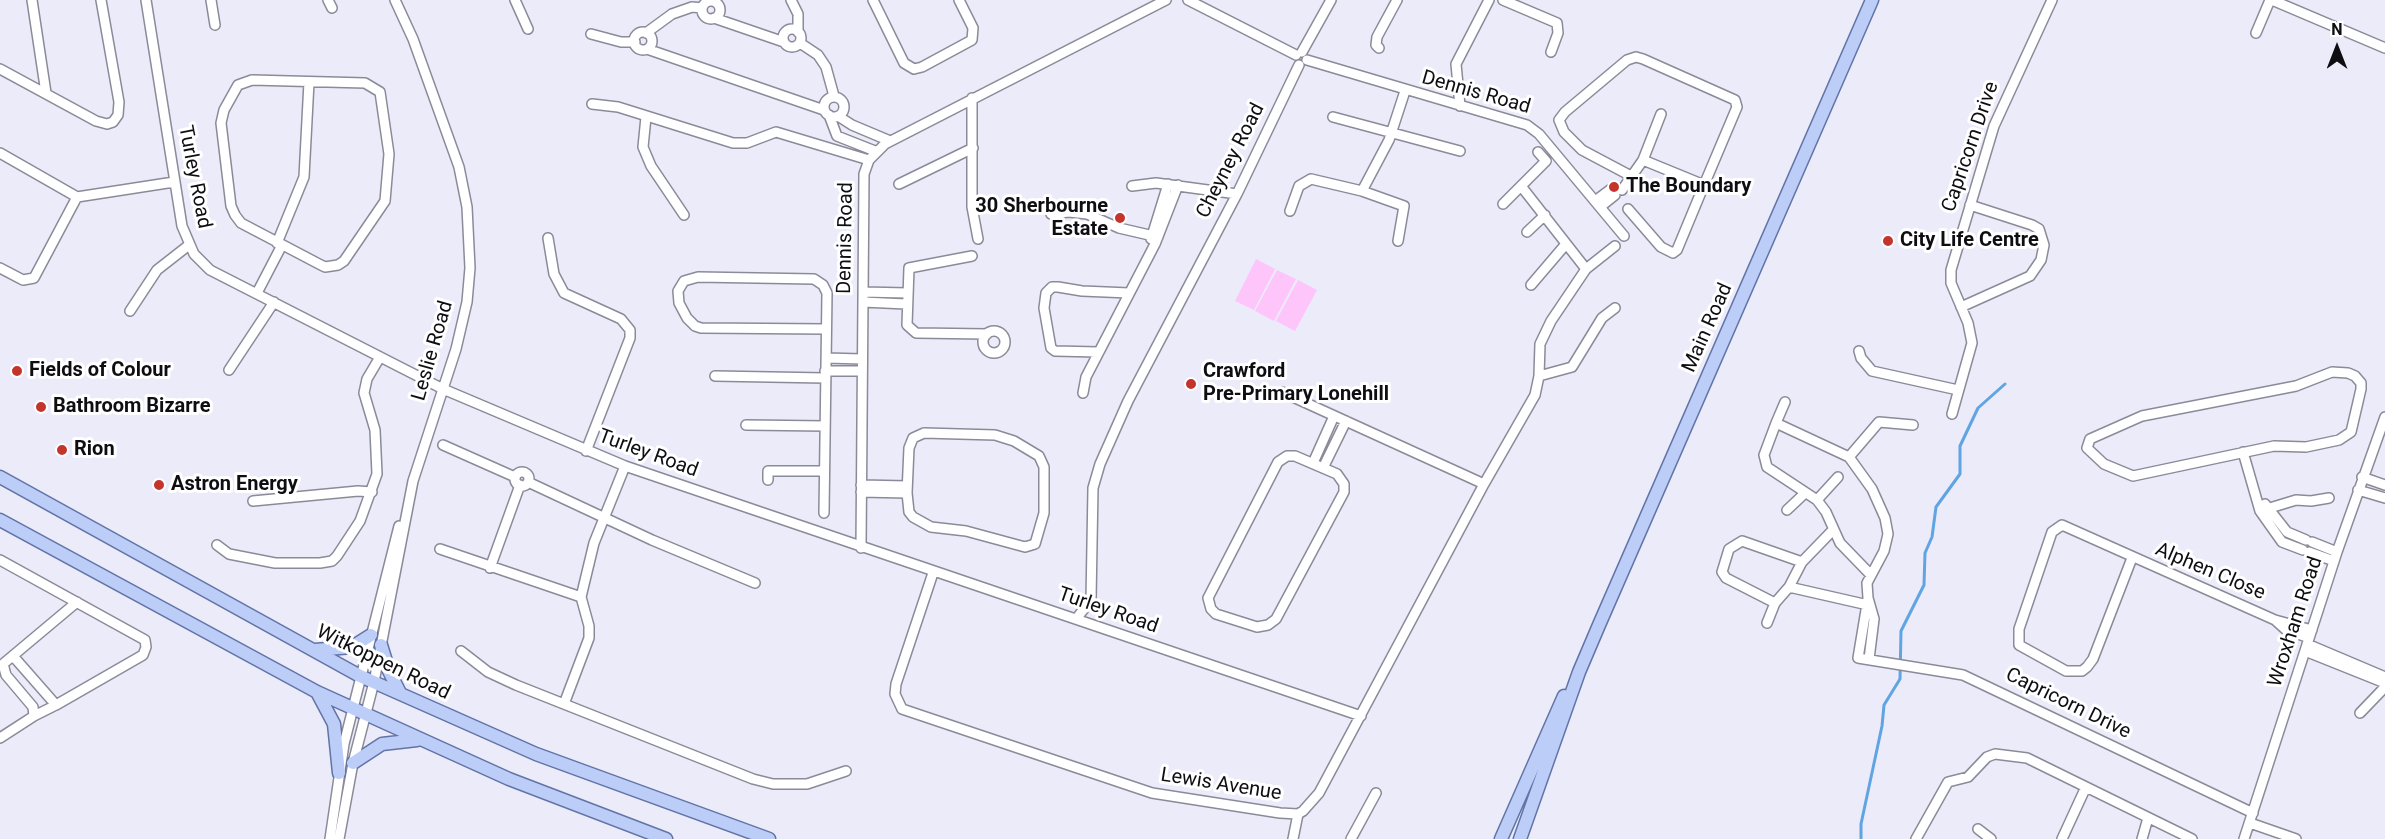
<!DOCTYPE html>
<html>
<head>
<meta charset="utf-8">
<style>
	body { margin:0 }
	#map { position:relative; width:2385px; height:839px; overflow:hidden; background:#ebebfa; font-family:Roboto,sans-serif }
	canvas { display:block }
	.north { position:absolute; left:2307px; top:18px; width:60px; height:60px; -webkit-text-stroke:4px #fff; paint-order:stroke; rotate:0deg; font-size:16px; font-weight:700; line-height:24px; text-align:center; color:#0d0d12 }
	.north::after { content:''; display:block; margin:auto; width:21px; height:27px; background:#0d0d12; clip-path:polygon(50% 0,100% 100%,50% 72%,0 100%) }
</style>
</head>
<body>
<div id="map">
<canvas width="2385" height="839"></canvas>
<div class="north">N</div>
</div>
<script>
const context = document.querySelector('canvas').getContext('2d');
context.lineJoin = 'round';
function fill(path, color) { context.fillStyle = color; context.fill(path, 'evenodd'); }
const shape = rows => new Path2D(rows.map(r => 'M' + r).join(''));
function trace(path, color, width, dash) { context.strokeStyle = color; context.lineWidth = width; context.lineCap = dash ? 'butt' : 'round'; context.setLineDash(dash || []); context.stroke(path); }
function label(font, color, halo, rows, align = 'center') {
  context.font = font + ' Roboto,sans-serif'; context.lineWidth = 6; context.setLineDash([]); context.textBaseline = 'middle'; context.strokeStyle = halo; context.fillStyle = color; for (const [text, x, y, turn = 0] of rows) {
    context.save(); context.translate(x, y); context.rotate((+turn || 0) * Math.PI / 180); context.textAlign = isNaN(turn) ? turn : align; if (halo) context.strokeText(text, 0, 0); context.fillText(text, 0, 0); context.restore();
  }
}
const green = shape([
	[1256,259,1275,269,1254,310,1235,301],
	[1277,270,1296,279,1274,321,1255,311],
	[1298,280,1317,290,1295,331,1276,321]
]);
const stream = shape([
	[1861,839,1861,824,1882,726,1884,705,1900,679,1901,631,1924,585,1925,553,1932,537,1936,507,1960,474,1960,446,1978,408,2005,384]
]);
const minor = shape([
	[32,0,46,93],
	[146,0,182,226,194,254,210,270,443,389,625,466,1361,716],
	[211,0,215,25],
	[328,0,332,8],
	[515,0,528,29],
	[791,0,798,14,798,32],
	[873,0,904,63,914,69,922,67,972,40,973,28,959,0],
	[1188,0,1296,55],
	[1503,0,1557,23,1558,33,1551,52],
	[2272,0,2385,48],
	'702 10a9 9 0 1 1 18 0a9 9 0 1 1-18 0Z',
	[714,18,784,42],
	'783 38a9 9 0 1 1 18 0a9 9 0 1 1-18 0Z',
	'634 41a9 9 0 1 1 18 0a9 9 0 1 1-18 0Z',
	[646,33,672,14,692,7,702,8],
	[2256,33,2270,0],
	[591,34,621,42,635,42],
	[800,43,818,55,826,67,834,96],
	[1379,48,1376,45,1377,37,1397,0],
	[647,49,824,110],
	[1302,52,1331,0],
	[1307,60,1527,125,1539,134,1624,236],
	[0,69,96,121,107,124,113,122,118,115,119,102,101,0],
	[252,80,365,83,380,92,389,154,385,201,344,261,338,265,325,267,319,264,241,223,235,215,231,206,221,123,224,110,238,85,252,80],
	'824 107a10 10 0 1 1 20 0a10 10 0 1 1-20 0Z',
	[972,98,972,207,978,239],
	[592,104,618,107,733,143,747,143,776,132,869,160],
	[1460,106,1456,64,1489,0],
	[829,115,837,136,875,151],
	[838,116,852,125,890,141],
	[646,117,643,147,651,166,684,215],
	[1333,117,1460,151],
	[0,153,77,197],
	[1631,176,1582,150,1564,132,1559,120,1565,112,1627,60,1636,57,1643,59,1735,100,1737,107,1704,185,1643,160],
	[899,184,973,148],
	[1132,186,1156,183,1237,194],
	[1622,190,1643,160,1661,114],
	[1362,191,1404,206,1398,241],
	[1595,201,1611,189],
	[1503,204,1546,161,1538,152],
	[1600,207,1615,195],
	[1628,209,1661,247,1673,253,1677,250,1704,185],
	[1290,211,1299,186,1311,179,1362,191,1389,140,1405,91],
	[1051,214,1069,212,1087,214,1119,228,1158,237],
	[1527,232,1545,215],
	[548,238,554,274,564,293,621,319,630,330,630,338,586,451],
	[1151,239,1168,184],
	[277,243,304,177,309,82],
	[972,256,909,268,907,325,916,333,987,334],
	[0,268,23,280,34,278,77,197,174,182],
	[1586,269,1615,246],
	[1531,285,1566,244],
	[863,292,907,293],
	[257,293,282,245],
	[863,302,906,304],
	[1961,307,2030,276,2041,260,2044,245,2039,229,2032,225,1970,205],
	[130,311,157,270,189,245],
	'983 342a11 11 0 1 1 22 0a11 11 0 1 1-22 0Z',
	[1859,351,1861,358,1872,371,1958,390],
	[1098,352,1055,351,1051,348,1044,308,1046,293,1052,287,1058,287,1082,291,1129,293],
	[826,358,862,359],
	[229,370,274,302],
	[825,371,862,371],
	[2332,372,2348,373,2355,376,2361,383,2361,389,2351,432,2339,440,2306,447,2274,446,2133,476,2104,464,2087,448,2090,439,2142,416,2296,386,2332,372],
	[715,376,825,378],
	[1539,376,1572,367,1602,318,1615,308],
	[1282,392,1484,484],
	[1083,393,1086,377,1155,244,1178,185],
	[1785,402,1776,423,1849,457],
	[1952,414,1972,343,1968,323,1951,283,1951,270,1994,126,2052,0],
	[1776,423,1764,455,1767,467,1817,500,1838,477],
	[746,425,825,426],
	[924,433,995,435,1014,441,1039,456,1044,467,1044,513,1035,544,1025,547,966,531,931,527,913,517,909,512,907,493,909,448,913,438,924,433],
	[443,445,515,477],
	[2243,452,2260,511,2282,542,2303,550],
	[1287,456,1295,456,1337,474,1344,484,1344,492,1276,619,1268,625,1257,627,1216,614,1211,609,1208,598,1278,462,1287,456],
	[1313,463,1334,416],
	[1323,468,1346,421],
	'515 479a7 7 0 1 1 14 0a7 7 0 1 1-14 0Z',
	[2362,477,2385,485],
	[768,480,768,471,824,471],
	[528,482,652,540,755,583],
	[861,485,907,486],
	[2358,490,2385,498],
	[861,492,907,493],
	[1817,500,1826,512,1840,543,1870,574],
	[253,501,358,491,372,492],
	[2265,504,2287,532,2306,540],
	[1787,510,1804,494],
	[2260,511,2296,500,2311,501,2329,498],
	[824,513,827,293,823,285,814,279,698,277,684,281,678,291,679,303,687,318,695,326,701,328,826,329],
	[2312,542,2337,552],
	[217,545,229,554,275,563,320,563,332,561,337,556,360,521,377,474,375,430,364,393,367,379,380,357],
	[861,548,864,174,869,160,885,144,1166,0],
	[440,549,581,597,594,543,625,466],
	[2309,552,2334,561],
	[2132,558,2093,659,2087,667,2082,671,2066,671,2019,645,2019,629,2052,532,2062,525,2275,620,2312,630],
	[0,560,145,640,146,647,143,655,56,705,13,656],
	[490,568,520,485],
	[933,573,896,684,895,694,902,709,1152,793,1280,813,1298,814,1303,811,1319,793,1484,484,1535,395,1539,376,1540,344,1551,321,1586,269,1521,186],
	[1789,587,1868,605],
	[1868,598,1858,658,1963,675,2253,813],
	[1775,603,1789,587,1802,562],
	[1076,619,1091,600,1093,488,1100,464,1128,401,1237,194,1299,65],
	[2275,620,2285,629,2309,638],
	[1767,623,1775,603,1726,578,1722,572,1729,549,1742,541,1802,562,1833,530],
	[2307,644,2385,677],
	[461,651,488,672,516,685,753,779,773,784,807,784,846,771],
	[2305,651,2385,683],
	[1869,659,1874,619,1868,598,1867,583,1884,551,1888,534,1885,518,1872,489,1849,457,1879,422,1913,425],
	[564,704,589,638,589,626,581,597],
	[2360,713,2385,687],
	[34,716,56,705],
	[0,738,34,716,33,707,6,675,3,664,77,602],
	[2250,823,2296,839],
	[1978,829,1991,839],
	[330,839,344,744,399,526],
	[339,839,353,763,374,682,413,481,456,349,467,302,470,268,467,207,459,167,413,39,395,0],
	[1293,839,1298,814],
	[1351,839,1376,793],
	[1916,839,1948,782,1968,777,1987,757,1995,754,2027,758,2192,839],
	[2062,839,2085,789],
	[2142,839,2148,818],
	[2244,839,2337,552,2385,417]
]);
const major = shape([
	[0,477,360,676,536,754,769,839],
	[0,520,317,692,509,779,666,839],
	[381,645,389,671,400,693],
	[315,650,352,647,371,635],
	[317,692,334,724,339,773],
	[353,763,382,744,417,740],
	[1501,839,1564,696],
	[1520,839,1579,672,1599,625,1872,0]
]);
const markers = [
	[1614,187,6,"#c3352c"],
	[1120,218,6,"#c3352c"],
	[1888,241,6,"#c3352c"],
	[17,371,6,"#c3352c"],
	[1191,384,6,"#c3352c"],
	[41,407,6,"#c3352c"],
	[62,450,6,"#c3352c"],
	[159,485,6,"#c3352c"]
];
const streetNames = [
	["Dennis Road",1476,93,16],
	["Capricorn Drive",1971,147,-71],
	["Cheyney Road",1231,161,-63],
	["Turley Road",194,177,79],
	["Dennis Road",846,238,-89],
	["Main Road",1708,328,-66],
	["Leslie Road",433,351,-74],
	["Turley Road",648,454,20],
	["Alphen Close",2210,572,23],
	["Turley Road",1108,611,19],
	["Wroxham Road",2296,622,-72],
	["Witkoppen Road",383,663,26],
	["Capricorn Drive",2068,704,26],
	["Lewis Avenue",1221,785,9]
];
const poiNames = [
	["The Boundary",1626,187],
	["30 Sherbourne",1108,207,"right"],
	["Estate",1108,230,"right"],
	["City Life Centre",1900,241],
	["Fields of Colour",29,371],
	["Crawford",1203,372],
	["Pre-Primary Lonehill",1203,395],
	["Bathroom Bizarre",53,407],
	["Rion",74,450],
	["Astron Energy",171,485]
];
fill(green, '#fdc5fa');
trace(stream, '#60a4e2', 3);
trace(minor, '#8b8a98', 12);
trace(major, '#6274a5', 15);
trace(minor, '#fff', 9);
trace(major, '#bccdf8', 12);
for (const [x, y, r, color] of markers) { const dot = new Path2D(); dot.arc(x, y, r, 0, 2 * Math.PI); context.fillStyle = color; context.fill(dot); trace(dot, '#fff', 2); }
label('20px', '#0d0d12', '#fff', streetNames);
label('bold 20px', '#0d0d12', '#fff', poiNames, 'left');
</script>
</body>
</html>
